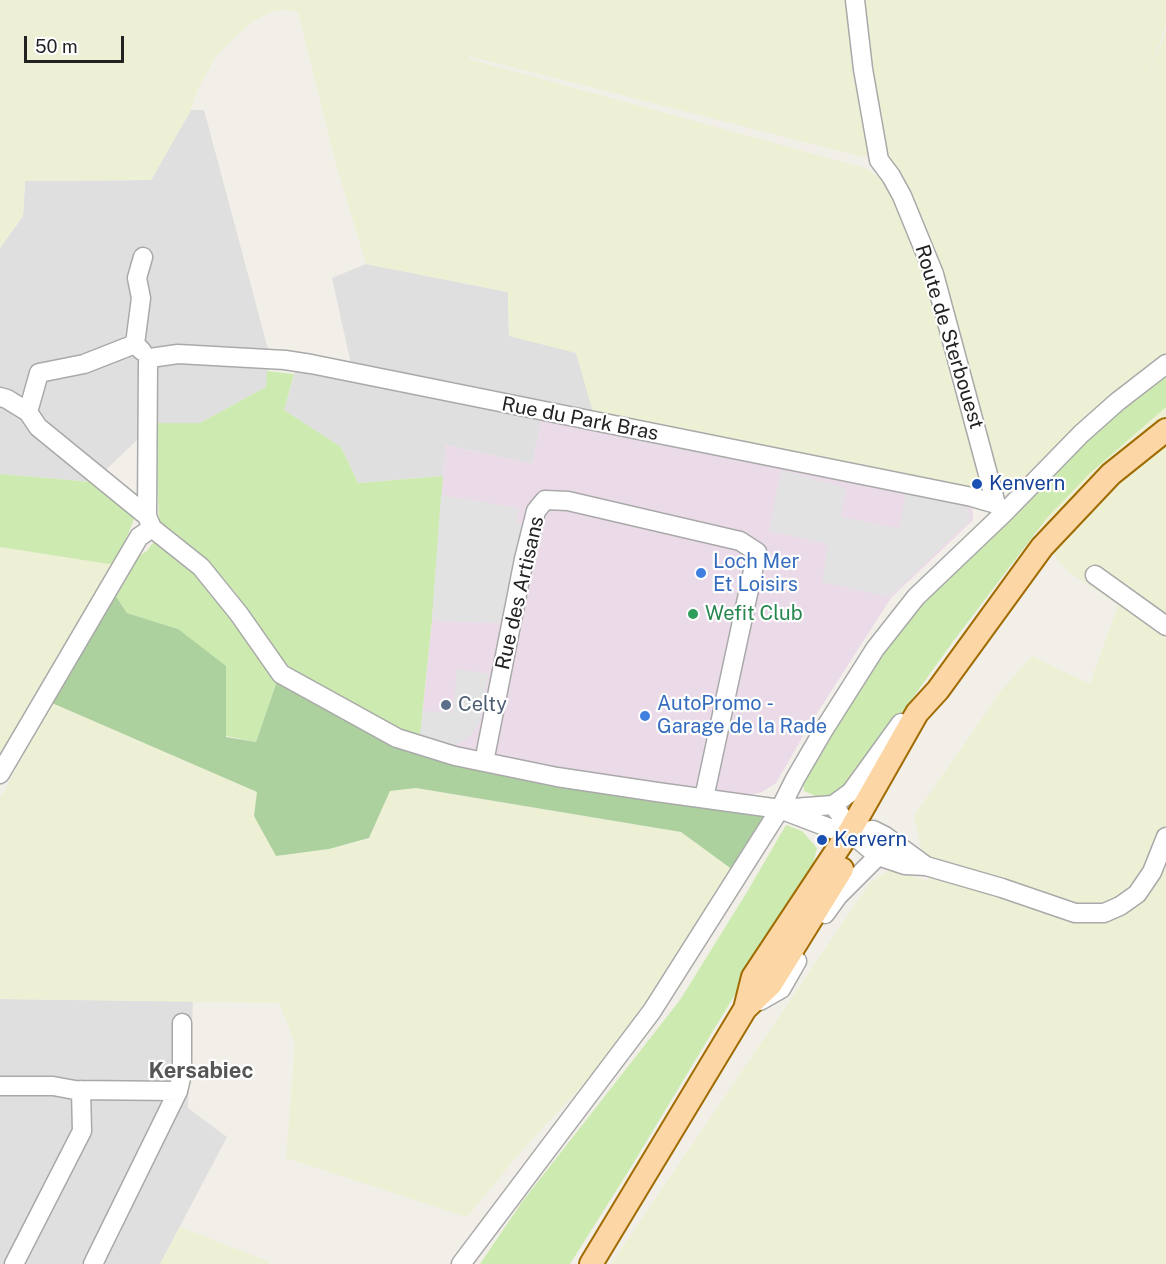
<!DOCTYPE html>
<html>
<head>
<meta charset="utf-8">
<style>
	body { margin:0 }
	#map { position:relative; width:1166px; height:1264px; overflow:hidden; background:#f2efe9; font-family:"Public Sans",sans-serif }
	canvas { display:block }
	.scale { position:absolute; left:24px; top:36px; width:100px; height:27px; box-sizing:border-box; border:3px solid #222; border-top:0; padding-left:8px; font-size:18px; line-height:21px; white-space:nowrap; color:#222; -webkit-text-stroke:4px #fff; paint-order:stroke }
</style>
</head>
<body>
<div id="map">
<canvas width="1166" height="1264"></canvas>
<div class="scale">50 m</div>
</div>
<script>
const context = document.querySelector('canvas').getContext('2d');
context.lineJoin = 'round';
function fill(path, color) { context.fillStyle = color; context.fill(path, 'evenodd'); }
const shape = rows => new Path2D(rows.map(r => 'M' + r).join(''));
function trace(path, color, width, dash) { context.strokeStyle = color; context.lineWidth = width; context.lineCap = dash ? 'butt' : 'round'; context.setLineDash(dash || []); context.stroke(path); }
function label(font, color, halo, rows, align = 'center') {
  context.font = font + ' "Public Sans",sans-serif'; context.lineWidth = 4.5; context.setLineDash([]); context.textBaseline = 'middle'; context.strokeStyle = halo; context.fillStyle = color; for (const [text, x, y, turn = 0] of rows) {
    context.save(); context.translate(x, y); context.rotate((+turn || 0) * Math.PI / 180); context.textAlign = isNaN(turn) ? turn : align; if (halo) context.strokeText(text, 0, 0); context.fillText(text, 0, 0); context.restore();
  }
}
const residential = shape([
	[191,110,204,110,269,353,266,387,200,423,155,423,93,482,0,474,0,248,23,216,25,181,151,180],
	[366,264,508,292,509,335,576,352,594,415,545,403,532,464,446,445,443,476,358,483,341,447,284,410,296,368,351,364,332,278],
	[0,999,193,1001,188,1108,227,1137,160,1264,0,1264]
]);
const industrial = shape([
	[543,411,972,497,973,520,891,598,812,721,776,783,762,792,749,795,736,793,668,788,512,763,420,736,432,620,442,485,446,445,532,464]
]);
const farmland = shape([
	[0,0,1166,0,1166,25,1143,91,1166,30,1166,1264,611,1264,869,884,889,870,929,881,914,816,1001,691,1032,656,1090,684,1118,605,1066,570,997,482,940,275,889,155,863,157,469,56,469,59,865,168,887,182,903,216,925,279,981,476,978,490,594,415,576,353,509,336,508,292,366,264,335,161,298,12,284,10,271,12,253,21,237,35,216,56,198,89,191,110,151,180,25,181,23,216,0,248],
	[0,547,115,565,0,756],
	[52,703,257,792,276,856,329,849,369,839,390,791,416,788,681,832,733,870,650,1013,524,1148,467,1217,286,1158,295,1043,279,1003,0,999,0,798],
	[180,1227,270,1262,269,1264,160,1264]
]);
const grass = shape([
	[267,371,294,374,284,410,341,447,358,483,443,476,432,620,420,736,387,725,287,669,235,592,198,554,159,522,155,423,200,423,266,387],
	[1166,374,1166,407,1089,474,1046,519,952,643,852,783,834,796,822,799,804,791,803,783,805,777,898,628,1091,435],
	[0,474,93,482,135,517,115,565,0,547],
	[155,540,202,579,277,681,256,742,226,736,178,629,127,613,115,595,134,559,147,551],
	[786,825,802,831,817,848,813,865,628,1172,570,1264,480,1264,522,1202,680,1000,747,892]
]);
const forest = shape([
	[115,595,127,613,178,629,226,666,226,737,256,742,277,681,485,770,648,801,764,815,733,870,681,832,416,788,390,791,369,838,329,849,276,856,254,816,257,792,52,703]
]);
const parking = shape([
	[781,470,846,488,841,517,899,528,906,493,953,502,968,509,971,519,889,597,822,582,828,544,769,531],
	[441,495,519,508,517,521,521,524,500,623,461,622,432,620],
	[457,669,489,674,479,724,471,735,462,742,451,745,420,736,423,711,453,713]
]);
const minor = shape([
	[855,0,863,69,879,160,891,176,902,196,934,274,996,504],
	[142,351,135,344,141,298,137,278,143,257],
	[0,397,7,399,28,412,38,427,147,516],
	[28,412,39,373,84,364,135,344],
	[152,528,147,516,148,362,150,358,178,354,285,360,311,364,972,497,996,504,1004,513],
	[1095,575,1166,626],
	[484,762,524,559,536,511,545,500,568,501,740,541,757,552,704,798],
	[0,774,139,537,152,528,201,567,239,614,281,674,397,738,455,756,557,777,657,792,780,809,833,805,851,792,901,723],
	[833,805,851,829,856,832,873,830,885,836,926,866],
	[785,811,840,832,851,829],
	[856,832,859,840,878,856,905,865,926,866,1002,888,1075,913,1104,913,1120,906,1137,894,1152,872,1166,837],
	[825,914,838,896,878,856,885,836],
	[760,1001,781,989,797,961],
	[0,1086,53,1086,75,1090,178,1091],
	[14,1264,82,1131,81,1090],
	[93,1264,178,1091,182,1074,182,1023],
	[461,1264,652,1011,780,809,795,779,823,731,875,649,916,597,1004,513,1081,434,1117,402,1166,364]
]);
const major = shape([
	[745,1009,753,977,851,829,917,713,938,690,1042,547,1111,474,1166,430],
	[591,1264,745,1009,771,984,842,869]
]);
const markers = [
	[977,484,6,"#1a4fb4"],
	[701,573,6,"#3f7fe0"],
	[693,614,6,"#2e9e5b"],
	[446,705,6,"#5c6f8a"],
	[645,716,6,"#3f7fe0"],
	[822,840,6,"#1a4fb4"]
];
const streetNames = [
	["Route de Sterbouest",949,337,73],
	["Rue du Park Bras",580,419,11],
	["Rue des Artisans",520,593,-77]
];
const transitNames = [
	["Kenvern",989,484],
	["Kervern",834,840]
];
const shopNames = [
	["Loch Mer",713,562],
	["Et Loisirs",713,585],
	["AutoPromo -",657,704],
	["Garage de la Rade",657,727]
];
const leisureNames = [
	["Wefit Club",705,614]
];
const serviceNames = [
	["Celty",458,705]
];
const quarterNames = [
	["Kersabiec",201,1071]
];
fill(residential, '#e0dfdf');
fill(industrial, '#ebdbe8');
fill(farmland, '#eef0d5');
fill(grass, '#cdebb0');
fill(forest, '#add19e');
fill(parking, '#e2e2e2');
trace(minor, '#a9a9a9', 21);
trace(major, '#a06b00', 26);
trace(minor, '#fff', 18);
trace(major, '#fcd6a4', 22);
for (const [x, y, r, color] of markers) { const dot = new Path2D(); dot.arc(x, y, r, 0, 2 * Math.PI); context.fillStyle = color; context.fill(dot); trace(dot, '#fff', 2); }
label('20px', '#222', '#fff', streetNames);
label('20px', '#164399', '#fff', transitNames, 'left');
label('20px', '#366cbe', '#fff', shopNames, 'left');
label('20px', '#27864d', '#fff', leisureNames, 'left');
label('20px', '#4e5e75', '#fff', serviceNames, 'left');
label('bold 22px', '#555', '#fff', quarterNames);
</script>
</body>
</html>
